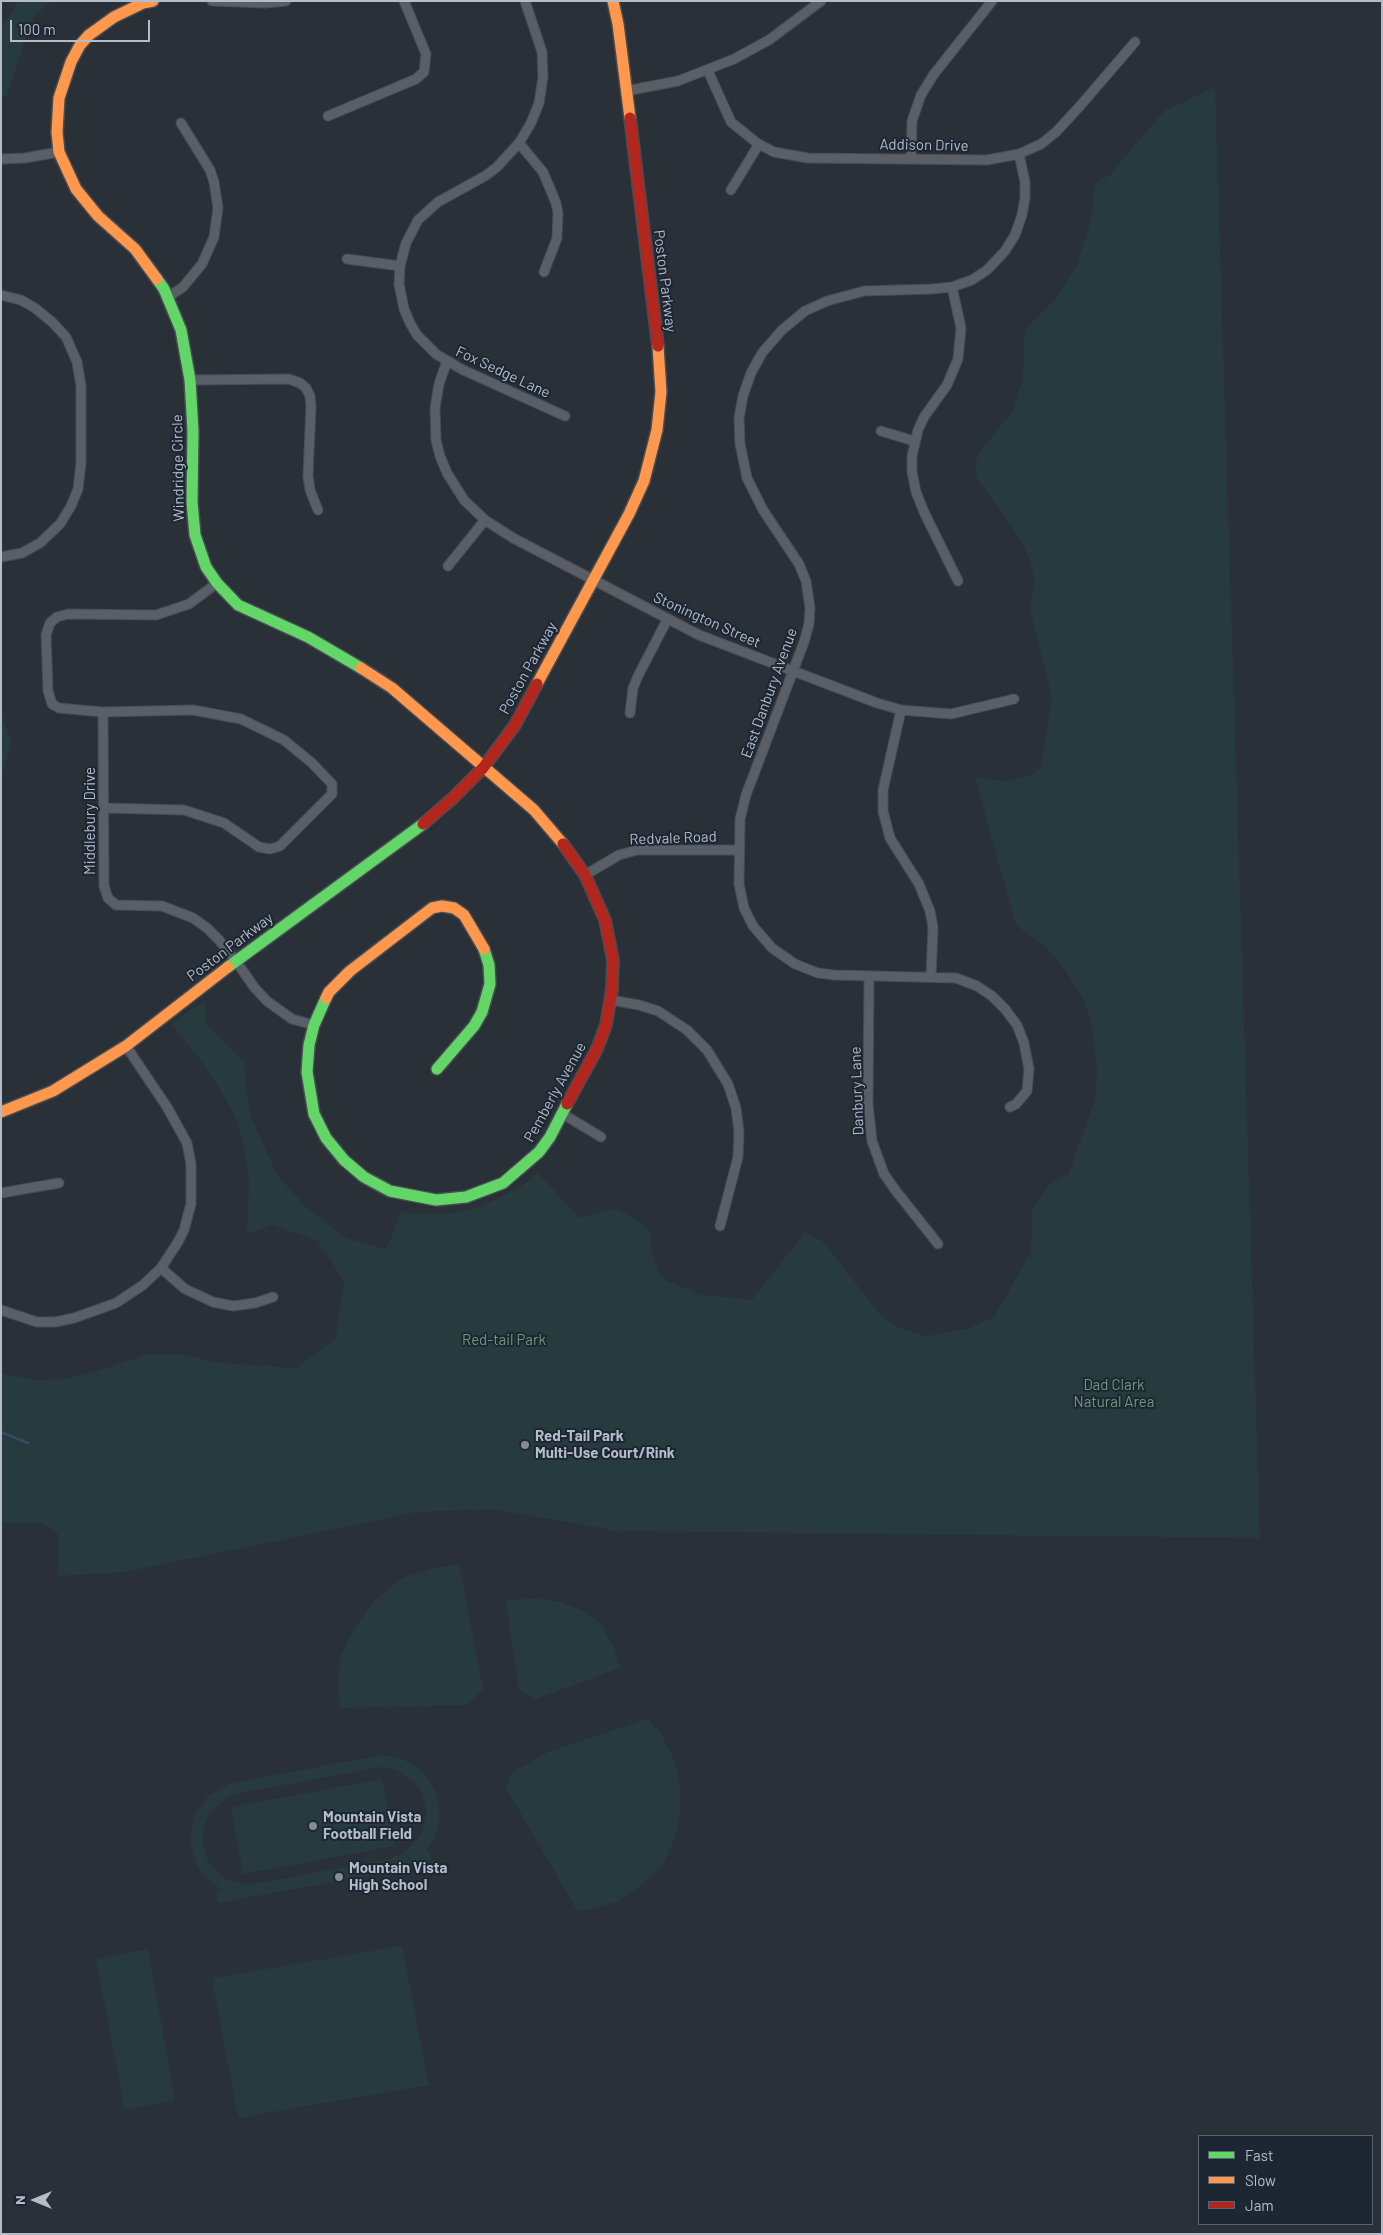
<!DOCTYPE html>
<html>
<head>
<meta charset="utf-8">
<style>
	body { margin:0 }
	#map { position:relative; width:1383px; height:2235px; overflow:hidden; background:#2a3038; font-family:Barlow,sans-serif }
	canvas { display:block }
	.frame { position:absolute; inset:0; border:2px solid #b4bcc9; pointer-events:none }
	.legend { position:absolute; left:1198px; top:2135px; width:175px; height:90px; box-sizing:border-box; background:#1d2633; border:1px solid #59626f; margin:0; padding:6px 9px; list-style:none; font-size:15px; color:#b4bcc9 }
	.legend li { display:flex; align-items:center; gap:10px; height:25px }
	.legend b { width:25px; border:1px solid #59626f }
	.north { position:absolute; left:10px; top:2175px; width:50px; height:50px; -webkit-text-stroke:4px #1d2633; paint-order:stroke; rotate:270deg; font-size:14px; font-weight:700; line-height:20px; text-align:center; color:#b4bcc9 }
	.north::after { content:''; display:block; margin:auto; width:18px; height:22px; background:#b4bcc9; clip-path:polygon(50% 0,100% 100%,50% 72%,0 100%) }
	.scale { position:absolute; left:10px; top:20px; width:140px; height:22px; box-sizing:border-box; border:2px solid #b4bcc9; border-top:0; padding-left:6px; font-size:15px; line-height:18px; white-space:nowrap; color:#b4bcc9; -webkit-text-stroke:4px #1d2633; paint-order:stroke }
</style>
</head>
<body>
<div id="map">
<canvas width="1383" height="2235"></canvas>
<div class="frame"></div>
<ul class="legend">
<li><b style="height:6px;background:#63d668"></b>Fast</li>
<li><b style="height:6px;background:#ff974d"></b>Slow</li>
<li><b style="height:6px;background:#b3261e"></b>Jam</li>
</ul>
<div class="north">N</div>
<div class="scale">100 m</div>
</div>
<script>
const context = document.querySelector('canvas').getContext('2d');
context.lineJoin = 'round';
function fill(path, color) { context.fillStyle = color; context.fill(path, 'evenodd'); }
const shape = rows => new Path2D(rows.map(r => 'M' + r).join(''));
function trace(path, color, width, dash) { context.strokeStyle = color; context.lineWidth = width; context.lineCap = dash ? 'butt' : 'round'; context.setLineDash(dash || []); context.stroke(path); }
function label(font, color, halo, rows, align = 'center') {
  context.font = font + ' Barlow,sans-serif'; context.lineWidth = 4; context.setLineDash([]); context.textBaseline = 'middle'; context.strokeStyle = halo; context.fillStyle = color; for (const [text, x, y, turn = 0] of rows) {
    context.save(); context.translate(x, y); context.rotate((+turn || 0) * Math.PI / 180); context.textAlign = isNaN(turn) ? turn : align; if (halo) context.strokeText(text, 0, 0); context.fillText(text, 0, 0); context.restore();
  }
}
const green = shape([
	[18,1,51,1,31,20,7,96,1,96,1,25,7,21],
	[1215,87,1260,1538,618,1531,492,1509,417,1512,125,1572,57,1576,59,1536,52,1529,41,1523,1,1523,1,1373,36,1380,65,1379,91,1373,147,1354,184,1355,212,1362,296,1368,336,1338,344,1281,317,1240,272,1225,247,1234,249,1179,244,1146,236,1119,220,1089,202,1062,171,1024,196,1006,205,1003,205,1022,244,1062,246,1089,252,1119,277,1175,306,1207,346,1238,386,1250,401,1212,417,1214,449,1214,480,1207,520,1187,538,1173,580,1218,612,1209,621,1211,645,1225,650,1231,652,1254,657,1269,665,1280,694,1291,698,1299,697,1294,752,1300,805,1232,822,1241,830,1250,881,1316,902,1329,927,1336,970,1328,994,1317,1031,1252,1032,1211,1048,1185,1069,1174,1095,1099,1097,1068,1091,1019,1082,997,1063,967,1047,948,1016,925,975,778,1007,781,1033,774,1041,767,1052,697,1030,608,1035,579,1029,558,1021,540,977,478,975,469,976,460,983,447,1012,413,1023,378,1024,337,1028,327,1054,301,1076,267,1090,225,1095,186,1099,180,1109,176,1164,111],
	[1,715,12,743,1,775],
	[459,1564,483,1689,467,1705,340,1708,338,1680,341,1654,356,1626,374,1601,402,1578,433,1568],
	[533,1598,560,1602,581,1610,601,1624,614,1648,620,1668,536,1699,519,1690,506,1601],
	[648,1719,661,1734,674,1760,680,1785,680,1815,675,1837,664,1863,643,1884,616,1902,578,1912,506,1788,511,1773,548,1752],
	[383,1755,399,1758,414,1765,426,1776,435,1790,439,1806,439,1823,434,1839,425,1852,430,1851,432,1864,218,1903,216,1890,221,1889,206,1878,198,1868,190,1843,194,1817,208,1796,231,1783],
	[381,1767,397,1771,412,1780,422,1793,425,1804,426,1815,422,1832,416,1841,404,1853,388,1859,249,1885,225,1879,219,1874,208,1861,203,1846,203,1829,209,1814,227,1797,235,1794],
	[382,1779,395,1846,243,1874,231,1807],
	[402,1946,429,2085,238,2118,212,1978],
	[148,1949,175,2100,125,2110,96,1959]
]);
const stream = shape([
	[1,1432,28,1443]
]);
const street = shape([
	[212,1,265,3,286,1],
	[525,1,542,52,543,77,539,103,531,123,519,143,497,167,485,176,438,202,418,220,406,243,400,266,399,284,404,309,410,323,417,335,436,354,463,370,565,416],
	[708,71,731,122,757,143,774,152,808,158,987,160,1019,154,1041,144,1056,132,1080,106,1135,42],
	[626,91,678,81,734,59,769,40,821,1],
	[328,116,416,79,424,72,426,54,404,1],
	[519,143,543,172,556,203,558,213,557,238,544,272],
	[1,159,25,158,59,152],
	[911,159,912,121,921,95,934,74,992,1],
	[731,190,759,144],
	[347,259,400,266],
	[952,287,961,328,958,359,947,385,924,417,918,430,912,456,912,472,916,492,924,512,958,581],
	[1,295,21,300,35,308,52,322,66,337,77,362,81,386,81,463,78,489,71,506,60,524,40,543,22,553,1,557],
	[168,297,183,287,202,264,214,237,218,208,214,182,210,170,181,123],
	[447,361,439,384,435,408,436,440,440,456,447,473,464,500,485,520,513,538,699,635,877,703,901,710,951,714,1014,699],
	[190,380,289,379,300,383,306,388,310,396,311,406,308,476,310,490,318,510],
	[881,431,914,441],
	[448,566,485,520],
	[901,710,883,790,883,811,890,838,919,884,930,911,933,927,931,976],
	[103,712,104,886,108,898,116,905,162,906,193,918,207,928,219,940,236,961,254,987,267,1001,292,1019,314,1025],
	[630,713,633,688,638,676,667,620],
	[104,808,184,810,224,823,259,847,270,849,280,846,332,794,332,784,312,763,284,740,241,719,193,710,103,712,59,708,52,704,48,691,46,635,50,623,57,617,68,614,156,615,189,604,217,583],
	[585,875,619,855,637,850,738,850],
	[869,976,868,1104,872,1141,884,1174,896,1191,938,1244],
	[611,1000,639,1005,658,1011,687,1030,707,1050,728,1084,736,1108,739,1132,738,1157,720,1226],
	[1010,1107,1016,1104,1027,1091,1029,1069,1024,1043,1017,1025,1005,1009,992,996,977,986,956,978,834,975,818,973,795,964,772,948,753,926,744,908,739,884,740,819,746,795,804,642,809,624,810,608,806,581,799,564,763,510,747,478,740,444,739,418,743,396,751,373,762,353,782,330,805,311,827,301,864,291,932,289,952,287,972,280,987,270,1005,251,1015,235,1022,215,1025,198,1025,182,1019,154],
	[563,1114,601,1137],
	[1,1193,59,1183],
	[161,1268,185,1289,213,1302,233,1306,255,1303,273,1297],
	[1,1310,37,1322,55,1322,74,1318,116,1303,143,1285,161,1268,178,1242,184,1230,191,1204,191,1164,187,1143,167,1107,126,1046]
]);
const fast = shape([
	[157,279,164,289,181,330,190,380,193,431,192,502,195,535,206,567,217,583,238,605,308,637,361,668],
	[228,967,423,824],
	[326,998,314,1025,309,1045,307,1072,314,1114,326,1138,344,1160,364,1177,390,1191,436,1200,466,1197,503,1183,539,1152,550,1137,567,1104],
	[437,1069,474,1026,482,1012,490,984,489,965,484,949]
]);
const slow = shape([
	[153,1,143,3,114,17,89,35,80,45,71,62,59,98,57,132,59,152,76,189,98,216,135,249,157,279],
	[613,1,618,24,630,118],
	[361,668,392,688,534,810,563,844],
	[537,684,629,514,644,481,657,430,661,392,658,346],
	[326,998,329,992,350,971,432,908,442,906,454,908,464,915,484,949],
	[1,1112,53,1091,126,1046,228,967]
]);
const jam = shape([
	[630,118,658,346],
	[423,824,453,798,483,768,515,725,537,684],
	[563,844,585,875,605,920,613,960,612,989,606,1025,597,1049,567,1104]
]);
const markers = [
	[525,1445,5,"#848b96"],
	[313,1826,5,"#848b96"],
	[339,1877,5,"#848b96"]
];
const streetNames = [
	["Addison Drive",924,145,1],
	["Poston Parkway",665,281,83],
	["Fox Sedge Lane",503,372,25],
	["Windridge Circle",178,468,-91],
	["Stonington Street",707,620,24],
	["Poston Parkway",528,668,-61],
	["East Danbury Avenue",769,693,-70],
	["Middlebury Drive",90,821,-90],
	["Redvale Road",673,838,-2],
	["Poston Parkway",230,947,-37],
	["Danbury Lane",857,1091,-92],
	["Pemberly Avenue",555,1092,-61]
];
const parkNames = [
	["Red-tail Park",504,1340],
	["Dad Clark",1114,1385],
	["Natural Area",1114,1402]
];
const poiNames = [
	["Red-Tail Park",535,1436],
	["Multi-Use Court/Rink",535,1453],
	["Mountain Vista",323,1817],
	["Football Field",323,1834],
	["Mountain Vista",349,1868],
	["High School",349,1885]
];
fill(green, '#273a3e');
trace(stream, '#384963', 2.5);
trace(street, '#484c53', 11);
trace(fast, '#484c53', 14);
trace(slow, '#484c53', 14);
trace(jam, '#484c53', 14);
trace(street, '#5a5e66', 9);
trace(fast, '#63d668', 11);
trace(slow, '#ff974d', 11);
trace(jam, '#b3261e', 11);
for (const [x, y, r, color] of markers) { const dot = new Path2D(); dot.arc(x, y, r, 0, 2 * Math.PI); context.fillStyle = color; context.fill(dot); trace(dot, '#1d2633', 2); }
label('15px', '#b4bcc9', '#1d2633', streetNames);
label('15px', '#6b9a76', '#1d2633', parkNames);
label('bold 15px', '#b4bcc9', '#1d2633', poiNames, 'left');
</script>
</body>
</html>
